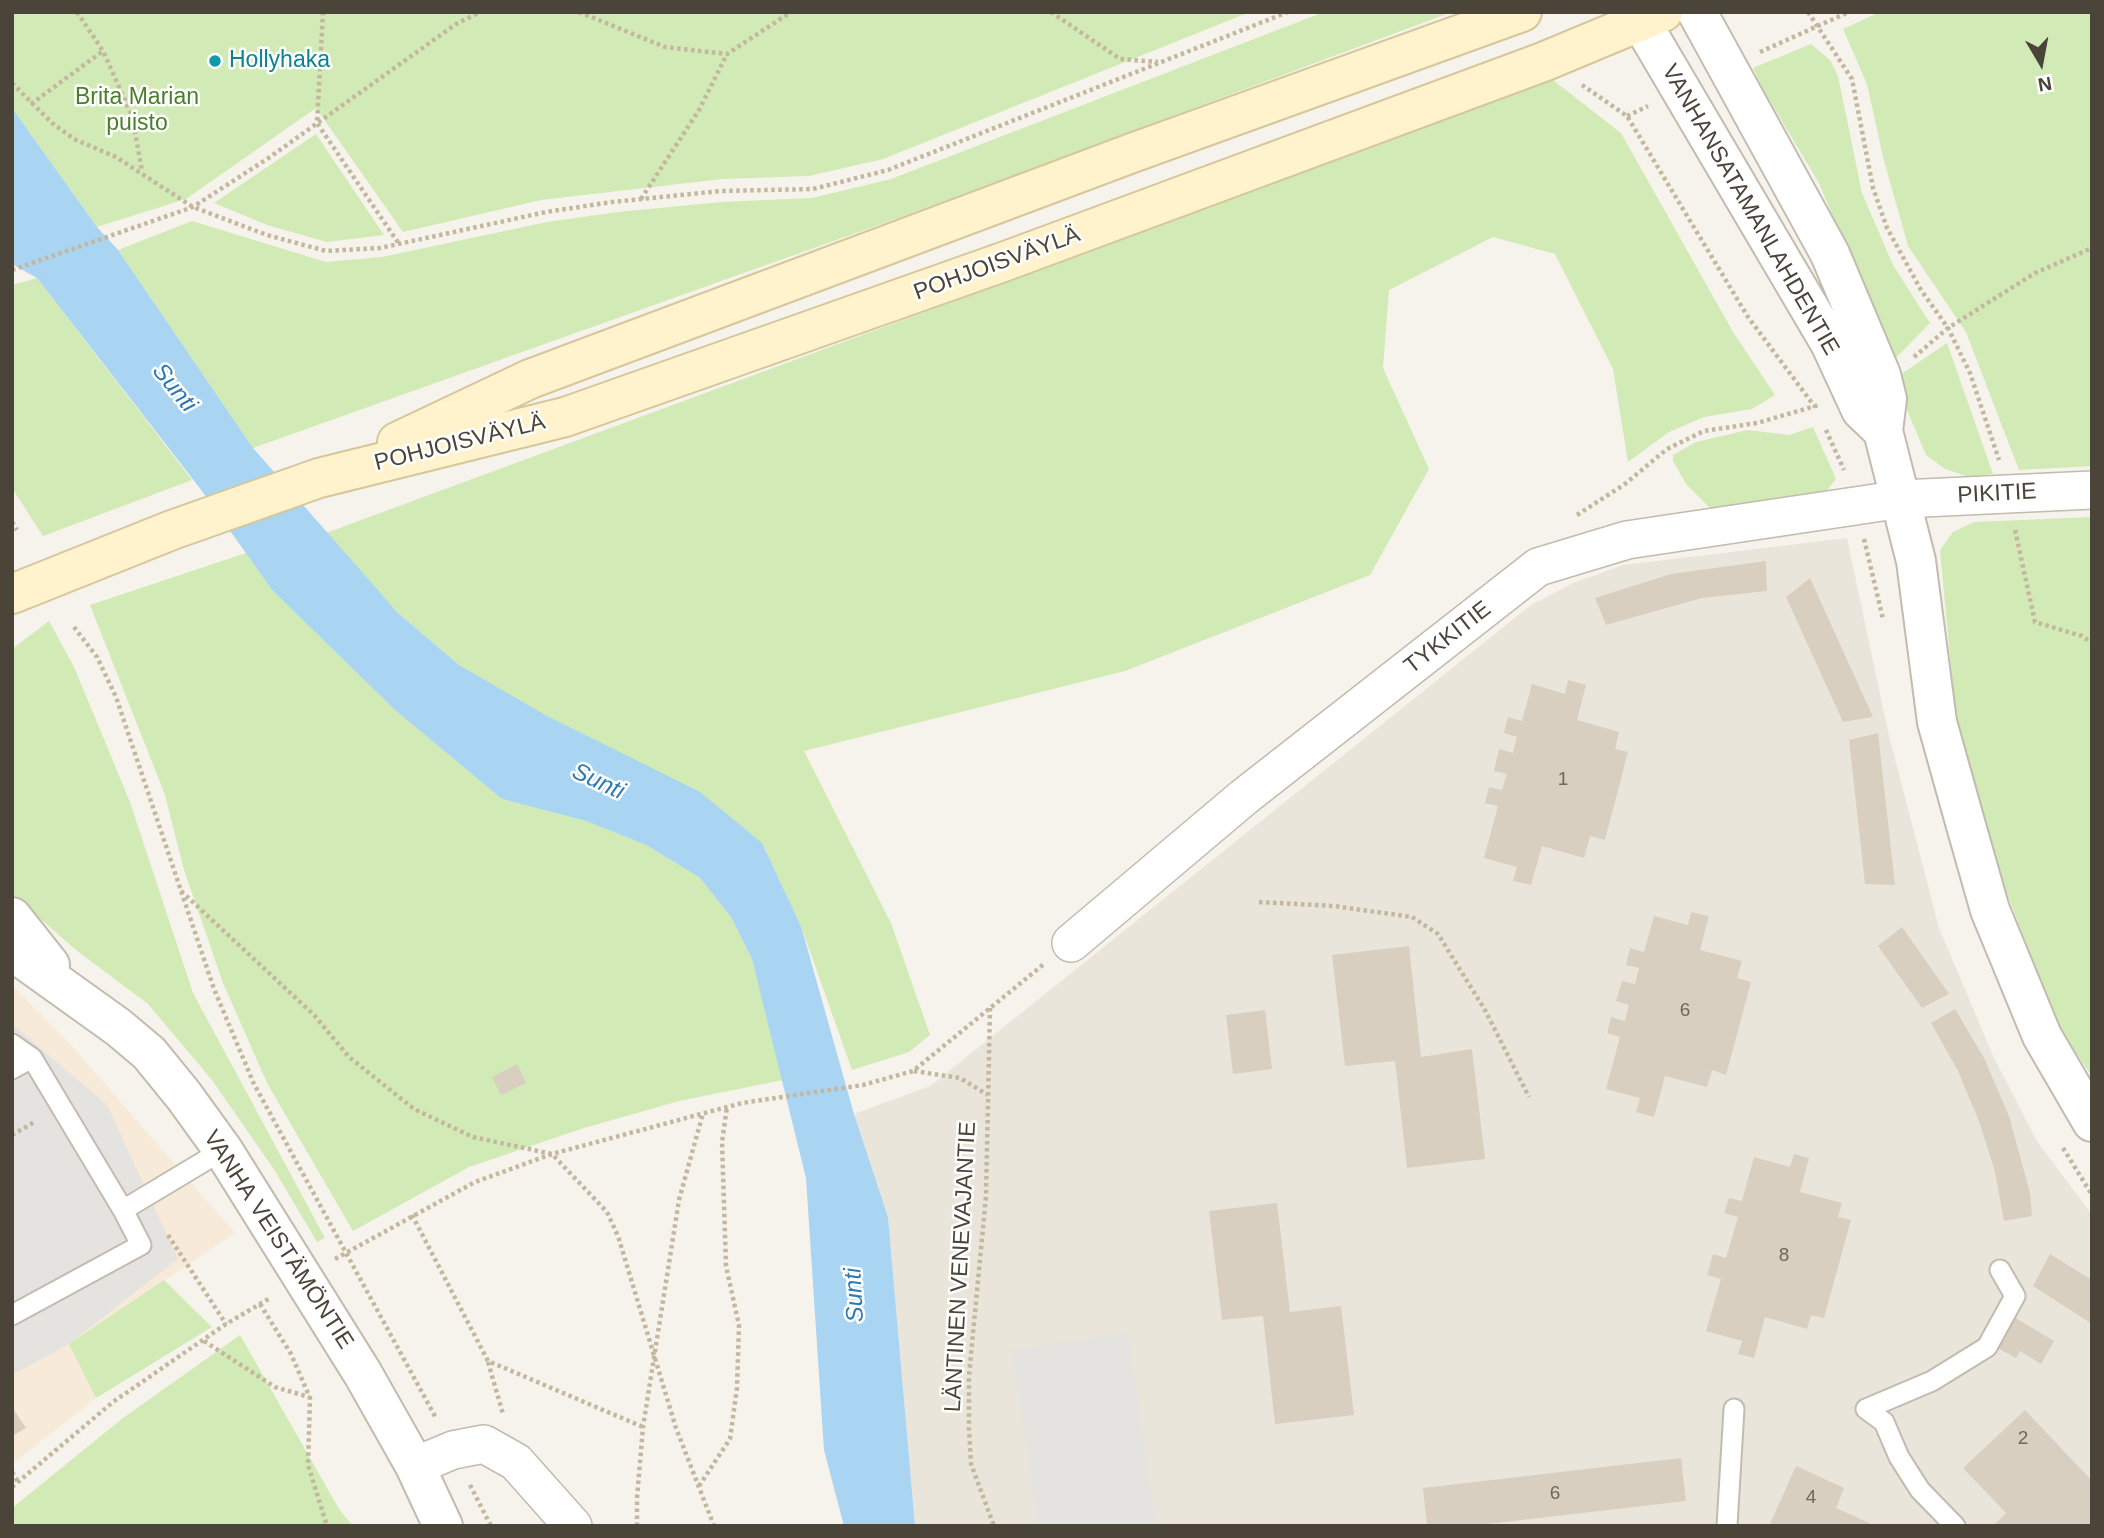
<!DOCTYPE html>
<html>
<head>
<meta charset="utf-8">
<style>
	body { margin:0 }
	#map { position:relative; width:2104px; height:1538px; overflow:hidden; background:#f6f3ec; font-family:Helvetica,sans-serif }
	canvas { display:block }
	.frame { position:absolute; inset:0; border:14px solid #4b4439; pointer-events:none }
	.north { position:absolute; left:2006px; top:28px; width:70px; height:70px; -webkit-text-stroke:5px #fff; paint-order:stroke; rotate:170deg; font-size:19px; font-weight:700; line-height:28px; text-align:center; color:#4b4439 }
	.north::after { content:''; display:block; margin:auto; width:24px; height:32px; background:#4b4439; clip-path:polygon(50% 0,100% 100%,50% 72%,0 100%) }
</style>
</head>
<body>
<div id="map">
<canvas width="2104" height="1538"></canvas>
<div class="frame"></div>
<div class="north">N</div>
</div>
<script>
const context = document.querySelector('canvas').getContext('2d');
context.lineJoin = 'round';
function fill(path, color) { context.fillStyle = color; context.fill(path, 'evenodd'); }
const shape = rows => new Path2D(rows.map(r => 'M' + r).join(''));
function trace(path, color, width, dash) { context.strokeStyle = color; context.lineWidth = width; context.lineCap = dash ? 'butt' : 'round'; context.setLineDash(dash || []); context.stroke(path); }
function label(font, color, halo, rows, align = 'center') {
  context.font = font + ' Helvetica,sans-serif'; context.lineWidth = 5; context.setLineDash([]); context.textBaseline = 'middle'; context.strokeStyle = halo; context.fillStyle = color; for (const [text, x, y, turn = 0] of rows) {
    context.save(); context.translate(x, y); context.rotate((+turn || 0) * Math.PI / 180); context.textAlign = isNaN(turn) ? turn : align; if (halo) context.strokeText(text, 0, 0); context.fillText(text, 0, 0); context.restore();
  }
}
const residential = shape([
	[1847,538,1888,732,1939,928,1994,1058,2037,1141,2092,1215,2092,1526,915,1526,888,1217,854,1114,930,1086,1531,605,1573,583,1623,565]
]);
const commercial = shape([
	[12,985,70,1044,235,1233,70,1344,96,1398,12,1464]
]);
const green = shape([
	[12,12,1250,12,883,159,809,176,722,179,541,200,403,232,316,108,186,199,97,227,12,108],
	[1324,12,1452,12,912,213,253,448,118,250,192,221,326,262,382,257,547,222,618,212,721,202,812,198,891,179],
	[1880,12,2092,12,2092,466,2019,470,1966,332,1908,246,1883,157,1867,84,1843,29],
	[1811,44,1830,60,1838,76,1862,193,1893,265,1930,323,1892,362,1819,183,1762,88,1753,68],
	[1553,80,1621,133,1733,332,1775,395,1752,409,1704,417,1669,432,1628,462,1613,369,1555,254,1493,237,1389,290,1383,368,1429,469,1370,575,1125,671,804,751,891,923,930,1035,909,1052,852,1070,801,926,762,843,459,665,398,613,326,533],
	[316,134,384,235,327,242,267,225,214,203],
	[37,278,192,480,43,536,12,488,12,285],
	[1947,343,1993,474,1969,477,1945,469,1926,455,1894,379],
	[1813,427,1836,479,1827,490,1714,512,1686,484,1673,461,1673,455,1696,442,1748,430,1789,435],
	[2092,517,2092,1076,2060,1030,2001,878,1956,721,1940,550,1953,532,1974,522],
	[246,553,272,590,395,710,502,799,586,821,646,845,699,877,731,917,752,959,783,1080,679,1101,584,1128,469,1167,353,1231,267,1083,223,983,184,870,165,795,90,605],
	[49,621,74,667,130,802,193,993,325,1238,317,1242,275,1171,212,1080,148,1004,76,950,12,894,12,649],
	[164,1280,212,1327,96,1398,69,1344],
	[240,1335,339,1509,353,1526,12,1526,12,1508,123,1418]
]);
const parking = shape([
	[12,1024,107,1105,178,1259,69,1344,12,1375],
	[1128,1333,1156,1526,1038,1526,1012,1350]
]);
const water = shape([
	[12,108,97,227,118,250,253,448,398,613,459,665,547,716,700,792,762,843,801,926,854,1114,888,1217,915,1526,844,1526,824,1450,806,1178,752,959,731,917,699,877,646,845,586,821,502,799,395,710,272,590,202,491,37,278,12,264]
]);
const building = shape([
	[1766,561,1767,591,1702,598,1606,625,1595,598,1671,574],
	[1810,578,1873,717,1843,722,1786,597],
	[1568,680,1586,685,1577,720,1619,732,1615,749,1628,752,1605,840,1590,836,1584,858,1542,846,1531,885,1513,881,1517,867,1484,858,1498,806,1485,803,1489,787,1502,790,1507,774,1494,771,1499,749,1513,753,1517,737,1504,733,1508,717,1522,721,1532,684,1565,694],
	[1878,733,1895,885,1865,884,1849,740],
	[1691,912,1709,916,1700,950,1742,961,1737,978,1751,982,1726,1075,1712,1070,1707,1087,1665,1076,1654,1117,1636,1112,1640,1098,1606,1089,1620,1037,1607,1033,1611,1017,1625,1021,1629,1005,1616,1001,1622,981,1635,984,1639,968,1626,965,1630,948,1644,952,1654,916,1688,925],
	[1902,927,1949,994,1922,1008,1878,946],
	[1409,946,1421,1057,1472,1049,1485,1159,1407,1168,1395,1061,1345,1066,1332,955],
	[1955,1009,1984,1058,2009,1116,2030,1193,2032,1216,2004,1221,1995,1172,1979,1121,1958,1071,1931,1023],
	[1265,1010,1272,1069,1233,1074,1226,1015],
	[517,1064,526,1083,501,1095,492,1077],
	[1794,1154,1809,1158,1800,1192,1842,1203,1838,1217,1851,1220,1824,1318,1811,1315,1807,1329,1765,1317,1754,1358,1738,1354,1742,1341,1706,1331,1721,1279,1707,1275,1713,1254,1726,1258,1738,1217,1724,1213,1729,1198,1742,1201,1754,1157,1790,1167],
	[1277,1203,1290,1312,1341,1306,1354,1415,1275,1424,1263,1316,1222,1320,1209,1211],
	[2050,1254,2092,1280,2092,1324,2033,1286],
	[2014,1317,2054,1341,2041,1364,2020,1351,2016,1358,1996,1347],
	[12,1407,26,1428,12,1436],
	[2025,1410,2092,1481,2092,1526,1993,1526,2006,1513,1963,1468],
	[1681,1458,1686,1501,1470,1526,1427,1526,1423,1488],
	[1796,1466,1844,1488,1836,1508,1876,1526,1769,1526]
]);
const path = shape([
	[77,12,103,51,132,116,142,171],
	[323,12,317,123,399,244],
	[579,12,665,47,727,54,791,12],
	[1051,12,1120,59,1158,62],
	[1808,12,1852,79,1873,188,1887,228,1921,290,1948,328,1970,373,1999,460],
	[1760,52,1849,12],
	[12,83,52,123,74,139,116,157,193,207,267,235,326,251,380,248,546,212,612,202,721,191,813,189,888,170,1288,12],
	[1582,85,1627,116,1748,317,1815,407],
	[31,104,103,51],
	[1627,116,1648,106],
	[641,199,699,110,727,54],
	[12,270,193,207,270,157,456,24,480,12],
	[1914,357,1948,328,2035,273,2092,248],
	[1826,430,1844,470],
	[1577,515,1625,484,1667,449,1704,431,1757,423,1819,405],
	[12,522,17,530],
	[2015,530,2035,622,2082,636,2092,643],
	[1864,539,1883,619],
	[74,627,97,657,116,697,214,989,254,1084,436,1418],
	[181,891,314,1015,349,1057,414,1109,473,1137,552,1154,607,1212,618,1236,676,1428,714,1526],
	[1259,902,1334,906,1412,917,1438,934,1485,1010,1529,1097],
	[990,1008,986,1196,969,1376,969,1428,971,1464,994,1526],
	[914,1071,960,1078,988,1095],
	[12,1135,36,1121],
	[2063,1148,2092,1195],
	[412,1215,488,1361,643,1427],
	[168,1235,226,1324],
	[335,1259,475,1182,552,1154,742,1103,863,1085,913,1071,1044,964],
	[260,1304,291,1354,310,1398,308,1465,327,1526],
	[204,1341,275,1387,309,1397],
	[488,1362,503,1414],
	[12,1472,18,1482],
	[470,1485,491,1526],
	[699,1486,730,1439,737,1388,739,1325,726,1266,722,1142,727,1107],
	[12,1487,113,1402,226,1324,270,1298],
	[637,1526,637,1498,643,1427,679,1200,703,1113]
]);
const service = shape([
	[12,1044,32,1058,123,1210,223,1150],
	[12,1069,32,1058],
	[12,1315,141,1245,123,1210],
	[1866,1409,1932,1381,1987,1347,2015,1296,2000,1270],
	[1866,1409,1884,1422,1899,1457,1920,1490,1955,1526],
	[1727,1526,1734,1409]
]);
const minor = shape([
	[1071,943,1244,797,1538,567,1627,540,1902,499,2092,490],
	[415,1466,453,1450,484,1444,516,1462,573,1526]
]);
const tertiary = shape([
	[1697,12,1830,254,1881,375,1887,399,1883,431,1916,561,1937,722,1963,815,1990,910,2042,1036,2092,1122],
	[1641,22,1830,343,1861,410,1883,431],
	[12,917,50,965],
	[12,951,118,1027,149,1053,184,1096,223,1150,363,1374,415,1466,443,1526]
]);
const secondary = shape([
	[397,442,530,379,1132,153,1522,12],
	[12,594,172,530,319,478,565,417,1003,262,1543,62,1663,12]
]);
const markers = [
	[215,61,7,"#0f9aa8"]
];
const numberNames = [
	["1",1563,780],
	["6",1685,1011],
	["8",1784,1256],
	["2",2023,1439],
	["6",1555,1494],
	["4",1811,1498]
];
const cultureNames = [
	["Hollyhaka",229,61]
];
const parkNames = [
	["Brita Marian",137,98],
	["puisto",137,124]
];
const streetNames = [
	["VANHANSATAMANLAHDENTIE",1750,210,60],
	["POHJOISVÄYLÄ",997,264,-20],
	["POHJOISVÄYLÄ",460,443,-14],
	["PIKITIE",1997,494,-3],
	["TYKKITIE",1448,638,-38],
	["VANHA VEISTÄMÖNTIE",278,1240,57],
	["LÄNTINEN VENEVAJANTIE",961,1267,-87]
];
const waterNames = [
	["Sunti",174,388,51],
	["Sunti",598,782,25],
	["Sunti",855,1295,-93]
];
fill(residential, '#eae5da');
fill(commercial, '#f7ead8');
fill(green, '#d2eab5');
fill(parking, '#e5e3e0');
fill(water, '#a9d4f2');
fill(building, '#d8cfc1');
trace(service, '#c2bbae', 23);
trace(minor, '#c2bbae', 40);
trace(tertiary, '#c2bbae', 42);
trace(secondary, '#d6c79b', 42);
trace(path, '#c4b79f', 4.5, [3.5, 3.5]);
trace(service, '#fff', 19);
trace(minor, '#fff', 37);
trace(tertiary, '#fff', 38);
trace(secondary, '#fff3cd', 38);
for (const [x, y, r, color] of markers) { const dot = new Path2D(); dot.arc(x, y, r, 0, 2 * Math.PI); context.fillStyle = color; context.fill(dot); trace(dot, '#fff', 2.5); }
label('19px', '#6e675b', null, numberNames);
label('23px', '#0d838f', '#fff', cultureNames, 'left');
label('23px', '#4a7f2a', '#fff', parkNames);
label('23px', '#4b4439', '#fff', streetNames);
label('italic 24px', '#2e7ab2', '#fff', waterNames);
</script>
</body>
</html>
